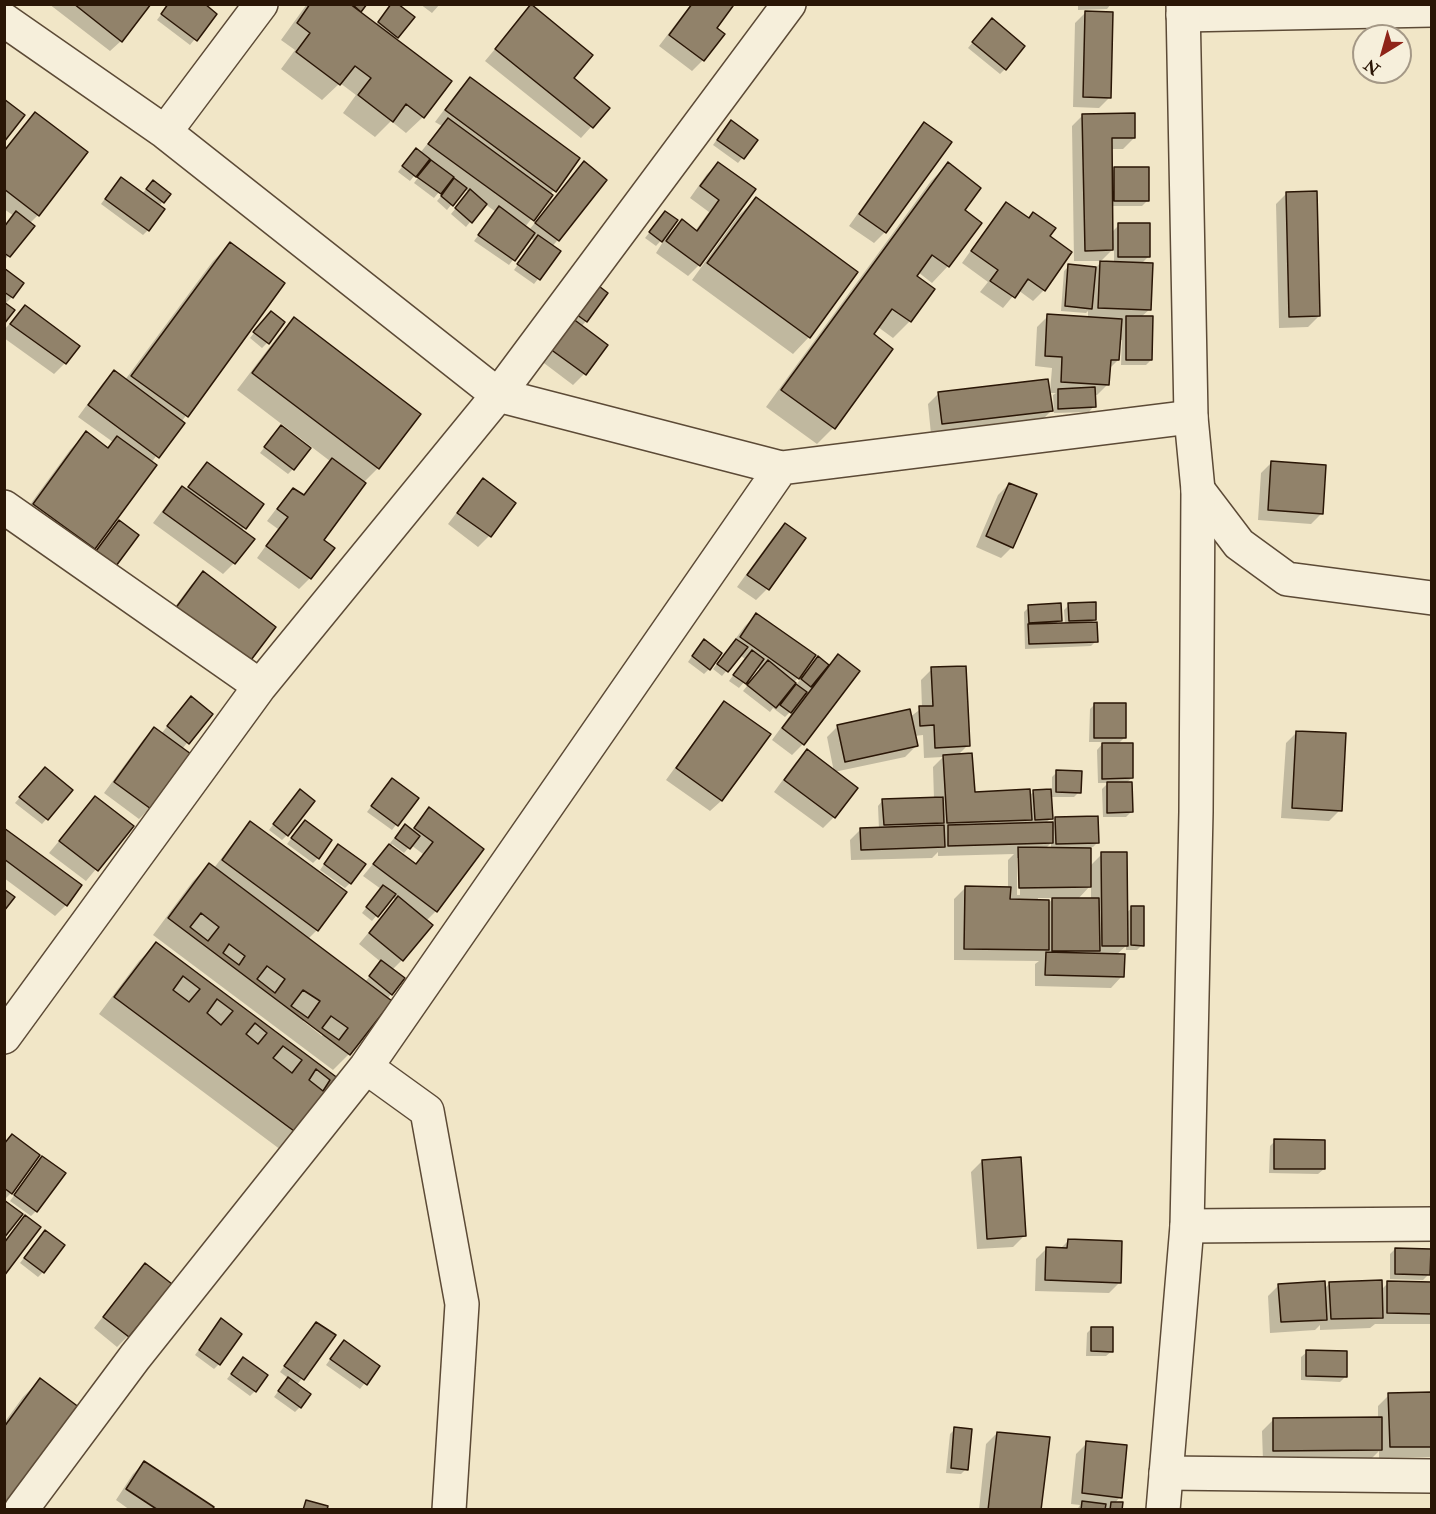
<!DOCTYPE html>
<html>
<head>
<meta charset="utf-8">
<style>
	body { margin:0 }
	#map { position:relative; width:1436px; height:1514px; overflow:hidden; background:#f1e6c7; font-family:"IM FELL Double Pica",serif }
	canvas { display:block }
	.frame { position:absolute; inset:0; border:6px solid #2a1606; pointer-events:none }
	.north { position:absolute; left:1352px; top:24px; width:60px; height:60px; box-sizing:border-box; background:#f6efdb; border:2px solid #a49886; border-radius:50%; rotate:217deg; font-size:16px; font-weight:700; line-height:24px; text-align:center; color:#2a1606 }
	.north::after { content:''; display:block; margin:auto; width:21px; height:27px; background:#8f2418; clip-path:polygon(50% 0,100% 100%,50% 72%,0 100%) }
</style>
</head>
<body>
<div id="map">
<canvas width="1436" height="1514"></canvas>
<div class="frame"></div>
<div class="north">N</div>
</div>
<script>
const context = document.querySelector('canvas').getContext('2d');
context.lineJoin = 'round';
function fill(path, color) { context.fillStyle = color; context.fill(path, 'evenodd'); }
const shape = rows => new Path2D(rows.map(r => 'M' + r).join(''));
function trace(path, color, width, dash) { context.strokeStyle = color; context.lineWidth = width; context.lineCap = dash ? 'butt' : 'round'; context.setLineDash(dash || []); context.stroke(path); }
const shadow = shape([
	[49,4,149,4,121,41,110,51],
	[169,4,215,14,190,45,157,20],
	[307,4,365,4,358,13,375,25,389,8,397,37,394,40,423,117,406,133,391,121,375,137,343,113,356,95,340,83,322,100,281,69,295,50,281,40],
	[420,4,440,4,432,13],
	[691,4,729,4,715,28,703,60,692,71,659,46],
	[1078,4,1111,4,1107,9,1078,10],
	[531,6,572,78,608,108,581,138,485,61],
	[1086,12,1110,97,1099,108,1073,107,1075,23],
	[987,25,1005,69,1000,74,968,48],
	[470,79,578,159,525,227,529,230,584,163,605,180,552,247,559,252,534,284,514,270,534,241,530,238,509,265,474,241,496,212,485,204,466,227,451,214,469,192,464,189,447,210,437,201,454,181,450,179,434,198,414,183,429,163,426,161,410,181,398,172,411,155,420,153,442,126,435,122,459,90],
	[35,114,38,215,29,224,32,226,4,261,4,228,14,216,4,209,4,150],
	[1083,115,1134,138,1123,149,1110,149,1111,173,1115,168,1147,201,1142,206,1111,206,1112,232,1119,225,1149,256,1141,264,1150,309,1141,317,1151,360,1146,365,1121,365,1122,340,1119,340,1118,360,1109,369,1108,384,1097,395,1094,395,1094,406,1089,412,1054,413,1053,395,1056,393,1049,393,1051,411,1040,422,931,434,928,404,939,393,1050,392,1052,368,1035,366,1037,327,1048,316,1088,318,1088,311,1086,313,1061,311,1064,271,1069,266,1095,269,1100,263,1114,263,1114,248,1101,261,1074,261,1072,126],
	[925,124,950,142,885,232,874,243,849,226,914,135],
	[726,127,756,141,738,163,713,145],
	[718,164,754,190,699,265,688,276,656,253,666,237,682,221,695,231,709,212,690,198,707,174],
	[948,164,963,211,948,266,932,283,918,272,915,276,933,289,910,321,893,338,878,327,872,335,833,428,817,444,766,407,931,181],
	[116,184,142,194,148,187,169,194,159,206,148,230,143,235,101,204],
	[1287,193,1319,316,1308,327,1279,328,1276,204],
	[756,199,856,272,809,337,793,354,692,280,739,215],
	[1006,204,1048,236,1044,290,1033,301,1018,290,1003,308,980,292,988,282,962,263,996,215],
	[665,213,665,236,656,246,645,238],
	[230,244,283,284,151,463,94,548,77,564,18,521,70,450,86,433,107,448,113,442,78,417,103,383,114,372,125,380,213,261],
	[4,270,12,297,5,304,4,322],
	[582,284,586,321,581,327,606,345,584,374,573,385,536,357],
	[25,307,65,363,54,374,4,338,4,330],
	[266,318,267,343,262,348,250,338],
	[294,319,378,468,363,483,322,540,310,578,299,589,257,558,278,529,267,521,283,500,294,490,302,496,330,461,237,390,278,336],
	[276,432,293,469,288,474,260,453],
	[1272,462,1322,513,1311,524,1258,520,1261,473],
	[207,464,262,504,241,531,234,563,223,574,153,523,171,499,182,488,185,490],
	[484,480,514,503,489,536,478,547,448,524,473,491],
	[1009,484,1012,547,1001,558,976,547,998,495],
	[785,525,804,538,767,589,756,600,737,587,774,536],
	[203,573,274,627,165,620,192,584],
	[1069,605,1095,619,1091,623,1096,641,1091,646,1025,649,1024,612,1029,607,1060,620,1056,624,1065,624,1064,610],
	[756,615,798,678,793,683,796,685,813,663,828,666,838,656,858,671,803,744,792,755,772,740,794,710,793,709,785,717,773,708,770,712,743,691,760,670,757,667,739,688,729,681,745,659,740,655,722,676,713,669,745,626],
	[699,646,709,669,704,674,688,662],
	[932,669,968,745,958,755,973,793,1029,796,1033,792,1052,790,1052,777,1057,772,1079,792,1074,797,1050,797,1051,818,1046,823,1051,823,1055,818,1098,842,1093,847,1090,847,1090,866,1102,854,1126,913,1132,908,1142,945,1137,950,1126,950,1126,946,1116,955,1122,976,1111,988,1035,986,1035,964,1039,961,954,960,954,899,965,888,1008,888,1008,860,1014,854,938,856,938,852,932,858,851,860,850,840,861,829,879,829,878,806,883,800,934,799,933,767,943,757,924,758,923,735,914,736,916,746,905,757,834,772,827,737,838,726,910,717,922,708,921,680],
	[1051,843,1051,849,1045,849],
	[1017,858,1020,858,1020,895,1017,895],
	[1091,885,1091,900,1077,900],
	[1038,898,1054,898,1047,904,1038,901],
	[186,703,211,714,182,749,150,808,139,819,104,793,143,740,154,729,161,734],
	[724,703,721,801,710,811,666,780,714,714],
	[1095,704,1124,738,1118,744,1132,778,1126,783,1131,812,1126,817,1103,817,1102,789,1108,783,1098,783,1097,750,1104,742,1089,742,1090,709],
	[1297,732,1340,810,1329,821,1281,818,1286,743],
	[807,751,856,788,834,817,823,828,774,792,796,762],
	[40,774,71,791,42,824,15,803],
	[387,785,417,798,392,830,367,812],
	[295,796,287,835,282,840,269,830],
	[95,798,132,826,86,881,49,853],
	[429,809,482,849,436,911,426,921,402,960,392,970,391,994,349,1054,333,1070,153,935,193,881,209,865,214,868,240,834,250,823,317,930,308,939,365,982,381,962,359,944,396,900,392,897,372,921,362,913,381,889,363,876,400,831,405,826,411,831],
	[392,844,404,853,411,845,423,854,415,865,390,847],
	[305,1019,324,1033,322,1036,303,1021],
	[300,827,318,858,313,863,287,844],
	[4,830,66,905,55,916,4,878],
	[333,851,350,883,345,888,320,870],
	[156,944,337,1079,281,1150,99,1014,139,961],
	[1275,1141,1324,1169,1318,1174,1269,1173,1270,1146],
	[4,1144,11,1193,4,1200],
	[42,1158,36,1211,31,1216,10,1201],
	[982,1161,1024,1236,1013,1247,977,1249,971,1172],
	[40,1237,43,1272,38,1277,20,1263],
	[1069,1240,1120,1282,1109,1293,1035,1291,1036,1259,1047,1248,1060,1249],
	[1395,1249,1429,1260,1432,1258,1432,1324,1375,1324,1370,1328,1320,1330,1320,1325,1315,1330,1270,1333,1268,1296,1279,1285,1324,1289,1330,1283,1381,1290,1388,1283,1430,1283,1430,1273,1423,1280,1390,1279,1390,1254],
	[146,1265,128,1336,117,1347,94,1328,135,1276],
	[221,1320,219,1364,214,1369,195,1355],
	[1092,1328,1112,1351,1106,1356,1086,1356,1087,1333],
	[312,1329,334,1336,297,1385,300,1407,295,1412,274,1397,288,1378,280,1372],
	[339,1347,378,1366,360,1389,326,1365],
	[1307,1352,1345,1377,1340,1382,1301,1380,1301,1357],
	[243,1359,255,1391,250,1396,227,1379],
	[40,1380,4,1510,4,1423,23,1397],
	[1432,1394,1432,1457,1379,1458,1379,1451,1370,1460,1263,1461,1262,1431,1273,1420,1378,1418,1378,1406,1389,1395],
	[955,1429,966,1469,961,1474,946,1473,950,1434],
	[997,1433,1040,1510,979,1510,986,1444],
	[1087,1443,1120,1497,1114,1504,1121,1510,1077,1510,1080,1505,1071,1504,1076,1454],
	[144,1463,210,1510,130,1510,116,1500,133,1474]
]);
const building = shape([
	[74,4,151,4,122,42,74,4],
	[168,4,205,4,217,14,197,41,161,14,168,4],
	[310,4,350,4,452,81,424,118,406,104,393,122,358,95,371,78,355,66,340,85,296,52,310,33,297,23,310,4],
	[352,4,367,4,361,12,352,4],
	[391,4,398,4,415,17,398,38,378,22,391,4],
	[531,4,593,55,574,78,610,108,593,128,495,49,531,4],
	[692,4,731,4,733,6,717,28,725,34,704,61,669,35,692,4],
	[1085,11,1113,12,1111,98,1083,97,1085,11],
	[992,18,1025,46,1006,70,972,42,992,18],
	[470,77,580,158,556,192,445,110,470,77],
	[4,99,25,115,4,142,4,99],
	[35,112,88,152,39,216,4,189,4,151,35,112],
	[1135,113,1135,138,1112,138,1113,250,1085,251,1082,114,1135,113],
	[448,118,553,195,534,221,428,144,448,118],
	[731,120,758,140,744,159,717,140,731,120],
	[924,122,952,142,886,233,859,214,924,122],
	[416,148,430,159,416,177,402,166,416,148],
	[431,160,454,177,441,194,417,177,431,160],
	[584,161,607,180,559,241,535,223,584,161],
	[718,162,756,189,700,266,666,241,682,219,697,231,719,200,700,186,718,162],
	[948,162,981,188,965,210,982,223,949,267,932,255,917,276,935,289,911,322,892,309,874,334,893,349,835,429,781,390,948,162],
	[1114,167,1149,167,1149,201,1114,201,1114,167],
	[121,177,165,209,149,231,105,199,121,177],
	[454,178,467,188,453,206,441,196,454,178],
	[153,180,171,194,164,203,146,189,153,180],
	[470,189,487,204,472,223,455,208,470,189],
	[1317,191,1320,316,1289,317,1286,192,1317,191],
	[756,197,858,272,810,338,707,263,756,197],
	[1006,202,1029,218,1033,212,1056,228,1050,236,1072,252,1045,291,1028,279,1015,298,990,281,998,270,971,251,1006,202],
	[499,206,535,233,515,261,478,235,499,206],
	[16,211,35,226,10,257,4,253,4,227,16,211],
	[665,211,678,220,662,242,649,232,665,211],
	[1118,223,1150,223,1150,257,1118,257,1118,223],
	[538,235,561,251,540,280,517,264,538,235],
	[230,242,285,283,188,417,131,376,230,242],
	[1100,261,1153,263,1151,310,1098,308,1100,261],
	[1068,264,1096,267,1092,309,1065,306,1068,264],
	[4,268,24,283,13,298,4,292,4,268],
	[587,277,608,293,587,322,566,307,587,277],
	[4,302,15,310,4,324,4,302],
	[25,305,80,346,66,364,10,324,25,305],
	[271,311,285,322,269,344,253,332,271,311],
	[1047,314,1122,319,1119,360,1111,360,1109,385,1061,382,1062,357,1045,356,1047,314],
	[568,315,608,345,586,375,546,346,568,315],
	[1126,316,1153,316,1152,360,1126,360,1126,316],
	[294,317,421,414,379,469,252,373,294,317],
	[114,370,185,423,159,458,88,405,114,370],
	[1048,379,1053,411,942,424,938,392,1048,379],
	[1095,387,1096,407,1058,409,1058,389,1095,387],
	[281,425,311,448,294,470,264,447,281,425],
	[86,431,108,448,117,436,157,465,95,549,33,504,86,431],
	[332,458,366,483,324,540,335,548,311,579,266,546,288,517,277,509,293,488,304,495,332,458],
	[1271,461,1326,465,1323,514,1268,510,1271,461],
	[207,462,264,504,246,529,188,487,207,462],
	[483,478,516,503,491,537,457,513,483,478],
	[1009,483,1037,494,1013,548,986,536,1009,483],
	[182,486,255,539,235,564,163,512,182,486],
	[119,520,139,535,116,566,96,551,119,520],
	[785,523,806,538,769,590,747,575,785,523],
	[203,571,276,627,248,664,175,609,203,571],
	[1096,602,1096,620,1069,621,1068,603,1096,602],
	[1061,603,1062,621,1029,623,1028,605,1061,603],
	[756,613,816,655,799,679,740,637,756,613],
	[1097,622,1098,642,1029,644,1028,624,1097,622],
	[704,639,722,653,710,670,692,656,704,639],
	[736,639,748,647,728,672,717,664,736,639],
	[752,650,764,659,746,684,733,675,752,650],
	[838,654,860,671,804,745,782,728,838,654],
	[818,656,829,665,811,687,801,679,818,656],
	[768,660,796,683,776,708,747,685,768,660],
	[966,666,970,746,935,748,934,725,920,726,919,706,933,706,931,667,966,666],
	[796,684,807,692,791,713,780,705,796,684],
	[191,696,213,714,189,744,167,726,191,696],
	[724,701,771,734,722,801,676,768,724,701],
	[1094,703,1126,703,1126,738,1094,738,1094,703],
	[910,709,918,746,845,762,837,725,910,709],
	[154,727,191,754,151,809,114,782,154,727],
	[1296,731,1346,733,1342,811,1292,808,1296,731],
	[1102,743,1133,743,1133,778,1102,779,1102,743],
	[807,749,858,788,835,818,784,780,807,749],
	[972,753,975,792,1030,789,1032,820,947,823,943,755,972,753],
	[45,767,73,790,48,820,19,797,45,767],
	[1056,770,1082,771,1081,793,1056,792,1056,770],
	[392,778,419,798,398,826,371,806,392,778],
	[1107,782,1132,782,1133,812,1107,813,1107,782],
	[300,789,315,801,288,836,273,824,300,789],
	[1051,789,1053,819,1035,820,1033,790,1051,789],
	[95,796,134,826,98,871,59,841,95,796],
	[943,797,944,823,884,825,882,799,943,797],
	[429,807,484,849,437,912,373,864,389,844,416,864,433,842,414,828,429,807],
	[1098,816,1099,843,1056,844,1055,817,1098,816],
	[305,820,332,840,319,859,291,838,305,820],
	[250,821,347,892,318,931,222,860,250,821],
	[1053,822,1053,843,948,846,948,825,1053,822],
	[405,824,420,836,410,849,395,838,405,824],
	[944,825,945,847,861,850,860,828,944,825],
	[4,828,82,885,67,906,4,859,4,828],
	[338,844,366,864,351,884,324,864,338,844],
	[1018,847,1091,848,1091,887,1019,888,1018,847],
	[1101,852,1127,852,1128,946,1102,946,1101,852],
	[209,863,392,1001,350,1055,168,918,209,863],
	[201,913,219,927,208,941,190,927,201,913],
	[229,944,245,956,239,965,223,953,229,944],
	[267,966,285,979,275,993,257,979,267,966],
	[303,990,320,1001,308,1018,291,1006,303,990],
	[331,1016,348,1028,339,1040,322,1028,331,1016],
	[383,885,396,894,378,917,366,907,383,885],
	[965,886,1011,887,1010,899,1049,900,1049,950,964,949,965,886],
	[4,889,15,897,4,911,4,889],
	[398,896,433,925,403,961,369,933,398,896],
	[1052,898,1099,898,1100,951,1052,951,1052,898],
	[1131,906,1144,906,1144,946,1131,945,1131,906],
	[156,942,339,1079,298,1134,114,997,156,942],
	[183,976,200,989,189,1002,173,990,183,976],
	[217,999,233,1011,221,1025,207,1013,217,999],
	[255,1023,267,1033,258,1044,246,1034,255,1023],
	[283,1046,302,1060,292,1073,273,1058,283,1046],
	[316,1069,330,1080,323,1091,309,1080,316,1069],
	[1046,952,1125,954,1124,977,1045,975,1046,952],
	[381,960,405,978,392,995,369,976,381,960],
	[12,1134,40,1155,12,1194,4,1188,4,1144,12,1134],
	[1274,1139,1325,1140,1325,1169,1274,1169,1274,1139],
	[42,1156,66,1173,37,1212,14,1195,42,1156],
	[1021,1157,1026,1236,987,1239,982,1160,1021,1157],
	[4,1200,23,1214,4,1238,4,1200],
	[25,1215,41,1227,4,1276,4,1243,25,1215],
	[45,1230,65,1245,44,1273,24,1258,45,1230],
	[1068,1239,1122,1241,1121,1283,1045,1280,1046,1247,1067,1248,1068,1239],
	[1395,1248,1431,1249,1430,1275,1395,1274,1395,1248],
	[145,1263,172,1284,129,1337,103,1317,145,1263],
	[1382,1280,1383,1318,1331,1319,1329,1282,1382,1280],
	[1325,1281,1327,1320,1281,1322,1278,1284,1325,1281],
	[1387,1281,1432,1282,1432,1314,1387,1313,1387,1281],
	[221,1318,242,1334,220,1365,199,1350,221,1318],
	[316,1322,336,1335,304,1380,284,1366,316,1322],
	[1091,1327,1113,1327,1113,1352,1091,1351,1091,1327],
	[344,1340,380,1366,367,1385,330,1359,344,1340],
	[1306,1350,1347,1351,1347,1377,1306,1376,1306,1350],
	[243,1357,268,1375,256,1392,231,1374,243,1357],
	[288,1377,311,1394,301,1408,278,1391,288,1377],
	[40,1378,84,1411,12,1510,4,1510,4,1427,40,1378],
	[1432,1392,1432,1447,1390,1447,1388,1393,1432,1392],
	[1382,1417,1382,1450,1273,1451,1273,1418,1382,1417],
	[954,1427,972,1429,968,1470,951,1468,954,1427],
	[997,1432,1050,1437,1041,1510,988,1510,997,1432],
	[1086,1441,1127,1445,1122,1498,1082,1493,1086,1441],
	[144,1461,214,1507,212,1510,158,1510,126,1489,144,1461],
	[306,1500,328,1506,327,1510,303,1510,306,1500],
	[1082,1501,1106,1504,1105,1510,1081,1510,1082,1501],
	[1111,1502,1123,1502,1122,1510,1110,1510,1111,1502]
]);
const minor = shape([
	[1183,15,1432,10],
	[4,20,165,132,498,395,781,468,1191,417],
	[165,132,261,4],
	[1198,490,1239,544,1287,579,1432,598],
	[4,507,260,686],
	[4,1037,260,686,498,395,789,4],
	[366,1067,427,1111,462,1304,449,1510],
	[1187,1226,1432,1224],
	[1166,1473,1432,1476],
	[21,1510,135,1357,366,1067,781,468]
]);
const tertiary = shape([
	[1163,1510,1187,1226,1196,812,1198,490,1191,417,1183,4]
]);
fill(shadow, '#0003');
fill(building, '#91826a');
trace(building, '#2a1606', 1.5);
trace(minor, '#5c4a36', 36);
trace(tertiary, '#5c4a36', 36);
trace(minor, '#f6efdb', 33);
trace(tertiary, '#f6efdb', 33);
</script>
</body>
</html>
